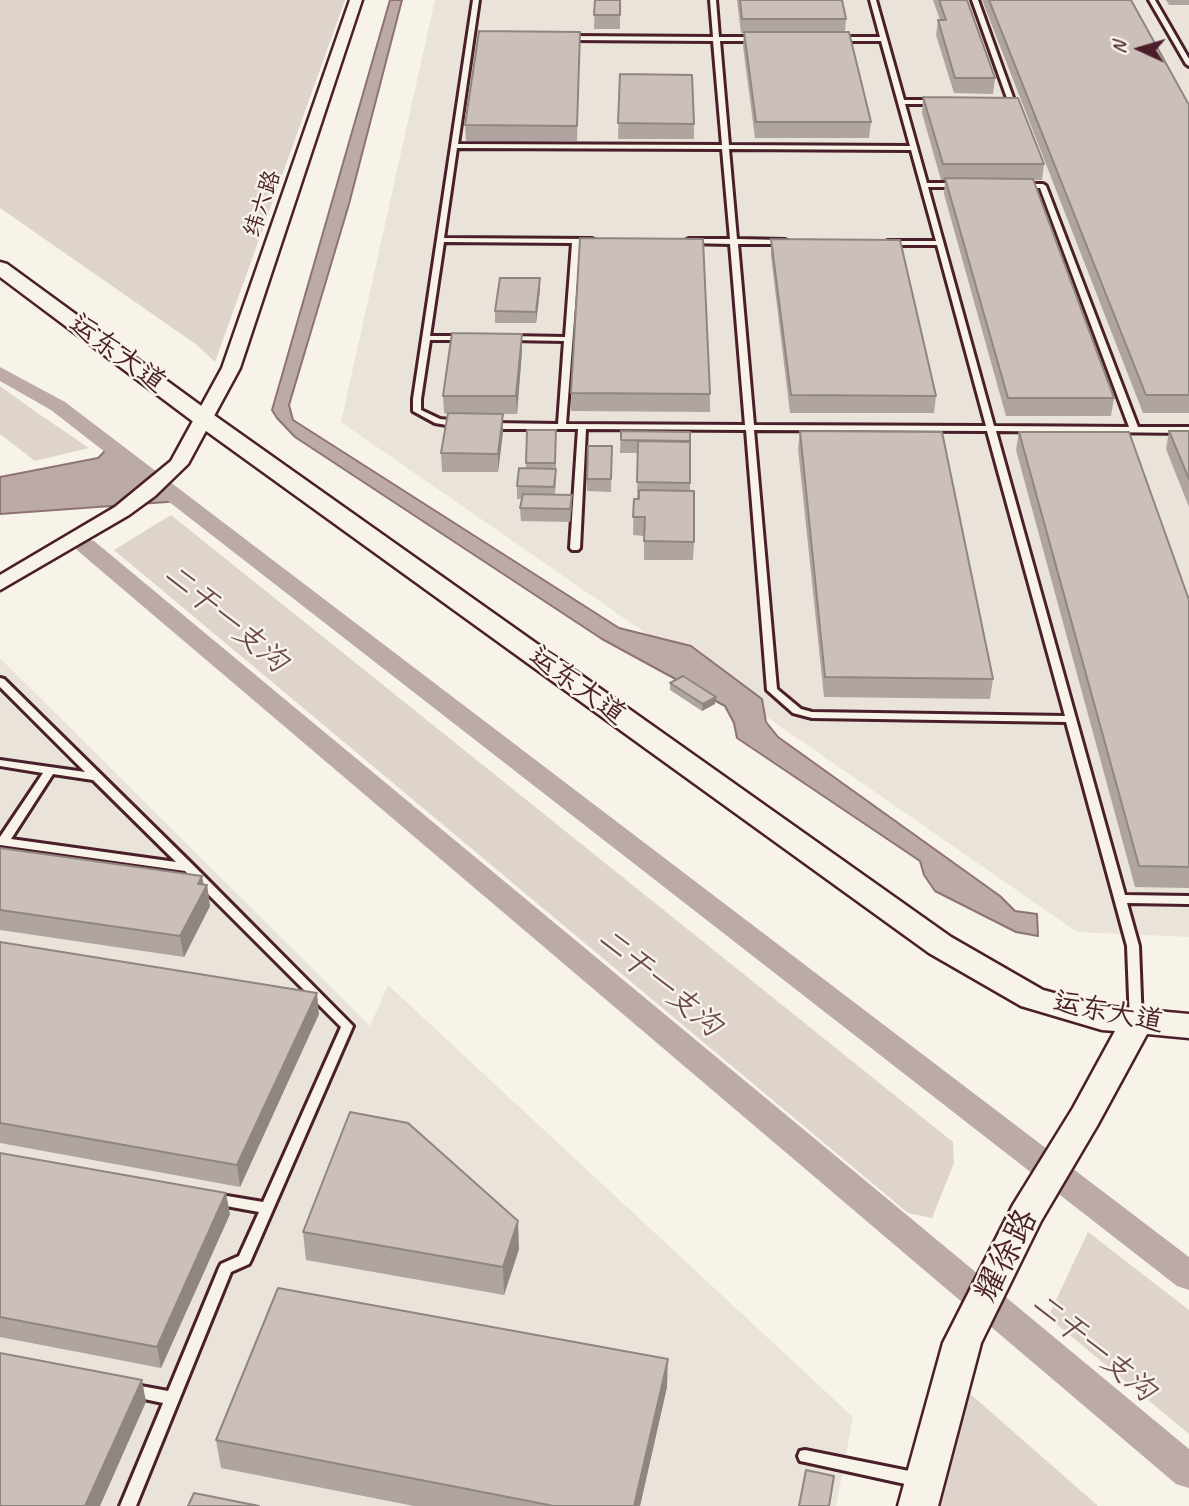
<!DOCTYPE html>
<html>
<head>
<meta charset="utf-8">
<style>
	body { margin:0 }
	#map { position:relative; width:1189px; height:1506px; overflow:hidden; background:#f7f3e8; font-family:Caveat,sans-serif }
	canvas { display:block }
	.north { position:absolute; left:1105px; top:14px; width:70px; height:70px; -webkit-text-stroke:5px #f7f3e8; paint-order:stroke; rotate:274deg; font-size:19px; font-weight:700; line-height:28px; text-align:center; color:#4a1f2b }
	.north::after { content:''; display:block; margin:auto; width:24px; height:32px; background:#4a1f2b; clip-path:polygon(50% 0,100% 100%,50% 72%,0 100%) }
</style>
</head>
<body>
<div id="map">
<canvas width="1189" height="1506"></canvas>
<div class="north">N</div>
</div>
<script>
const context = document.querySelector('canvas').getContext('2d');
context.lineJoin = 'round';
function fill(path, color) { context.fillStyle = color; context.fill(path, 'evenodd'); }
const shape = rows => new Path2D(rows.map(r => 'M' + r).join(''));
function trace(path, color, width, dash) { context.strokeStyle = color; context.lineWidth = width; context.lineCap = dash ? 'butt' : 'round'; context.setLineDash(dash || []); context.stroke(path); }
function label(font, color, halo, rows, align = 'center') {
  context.font = font + ' Caveat,"LXGW WenKai TC",sans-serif'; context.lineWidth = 5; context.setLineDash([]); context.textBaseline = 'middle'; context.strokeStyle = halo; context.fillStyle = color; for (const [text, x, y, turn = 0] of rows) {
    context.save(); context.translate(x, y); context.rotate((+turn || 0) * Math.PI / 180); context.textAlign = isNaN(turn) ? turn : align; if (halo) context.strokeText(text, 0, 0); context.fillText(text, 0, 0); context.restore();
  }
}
const built = shape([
	[435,0,1189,0,1189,937,1077,932,341,422],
	[0,658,370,1026,388,985,853,1417,836,1506,0,1506]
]);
const green = shape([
	[0,0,345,0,215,362,197,345,0,208],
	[0,386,36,412,89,448,35,461,0,434],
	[171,515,953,1142,954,1163,932,1218,908,1213,114,550],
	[1088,1232,1189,1310,1189,1434,1048,1317],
	[968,1392,1098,1506,937,1506]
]);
const water = shape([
	[390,0,402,0,349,204,289,405,293,420,619,628,691,646,762,699,766,722,778,737,1000,896,1015,911,1037,914,1038,936,1016,932,935,891,924,875,920,861,737,738,734,723,725,706,602,639,295,437,277,418,272,410,390,0],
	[106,443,181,501,0,514,0,477,98,458,104,452,106,443]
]);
const canal = shape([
	[0,367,65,402,1189,1257,1189,1290,1177,1286,51,410,0,381,0,367],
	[86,539,94,541,1189,1449,1189,1488,1176,1484,78,551,74,546,78,541,86,539]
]);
const service = shape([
	[473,0,479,0,458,144,722,145,713,41,568,40,565,38,568,36,713,37,710,0,716,0,719,37,755,37,758,39,755,41,720,41,729,145,910,146,881,41,838,41,835,39,838,37,880,37,870,0,876,0,904,100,937,100,940,102,937,104,905,104,927,183,956,183,959,185,956,187,928,187,994,426,1129,427,1040,188,1021,188,1018,186,1021,184,1043,184,1046,186,1138,427,1189,427,1189,433,996,431,1125,895,1189,896,1189,904,1127,903,1139,946,1142,1023,1140,1026,1132,1026,1130,1023,1127,946,1066,722,812,718,793,713,767,690,746,430,586,429,580,548,578,550,572,550,570,548,578,429,492,429,488,426,492,423,558,424,564,341,509,340,505,338,509,336,565,337,572,243,444,242,430,336,465,336,469,338,465,340,430,340,421,399,421,410,440,419,458,421,462,424,458,427,435,423,413,411,413,399,473,0],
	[457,148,722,149,730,239,689,239,685,241,689,243,730,244,745,425,566,424,580,243,592,243,596,241,592,239,444,238,457,148],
	[729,149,911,150,936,241,888,241,884,243,888,245,937,245,986,426,754,425,738,244,785,244,789,242,785,240,737,239,729,149],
	[754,430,987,431,1065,716,812,712,801,709,777,689,754,430],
	[972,0,978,0,1015,103,1014,104,1006,105,1003,103,1008,101,972,0],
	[1149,0,1155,0,1189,59,1189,66,1186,64,1149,0],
	[0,678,4,679,193,865,353,1026,251,1260,249,1264,231,1272,136,1506,120,1506,163,1403,130,1396,125,1394,123,1390,125,1386,130,1384,168,1391,219,1268,221,1264,239,1256,259,1212,215,1204,210,1203,208,1199,210,1195,215,1194,263,1202,341,1027,185,871,0,845,0,837,43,773,0,766,0,760,85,772,0,687,0,678],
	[53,774,93,780,176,862,11,839,53,774],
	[805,1450,919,1473,924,1475,927,1480,924,1485,919,1487,805,1462,800,1461,798,1456,800,1451,805,1450]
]);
const minor = shape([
	[350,0,362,0,240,368,188,464,155,496,129,515,0,590,0,575,115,507,171,461,222,368,350,0]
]);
const tertiary = shape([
	[0,262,7,264,211,413,951,937,1043,990,1102,1006,1189,1014,1189,1038,1147,1034,1097,1126,1041,1221,981,1343,938,1506,898,1506,943,1343,1013,1205,1073,1108,1115,1031,1102,1030,1021,1006,929,953,195,423,0,277,0,262]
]);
const wall = shape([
	[595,0,620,0,620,29,594,29],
	[737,0,842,0,846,19,845,32,871,122,869,138,755,138,743,46,744,33,741,33],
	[933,0,967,0,995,78,993,94,954,93,936,35,938,20,940,20],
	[982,0,1131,0,1189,105,1189,413,1143,413],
	[1166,0,1189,0,1189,5,1169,5],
	[580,46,577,141,466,141,465,125],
	[620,74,694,124,694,139,618,139],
	[923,97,1044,164,1042,180,1034,180,1114,398,1111,416,1006,416,944,194,945,180,941,180,922,113],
	[771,239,936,396,934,413,790,413,771,256],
	[540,278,540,290,536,323,495,323,495,311],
	[522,351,517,414,479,414,503,432,498,472,442,472,441,453,448,414,444,413,443,396],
	[571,393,710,394,710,412,571,411],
	[527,430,556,430,556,481,555,495,572,495,570,522,521,521,520,508,522,499,517,499,517,486,526,468],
	[621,431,690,432,690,491,694,542,693,560,644,560,644,536,633,535,634,499,637,499,638,453,620,453],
	[800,431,993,679,990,699,824,697,798,449],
	[1169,431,1189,431,1189,507,1166,449],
	[1019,432,1189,600,1189,888,1135,887,1016,450],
	[612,446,611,492,587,491,587,479],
	[670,683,715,704,702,711,670,690],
	[0,848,202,876,204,885,207,885,210,906,184,957,0,930],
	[0,942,319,1014,240,1187,0,1143],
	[0,1153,230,1214,161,1368,0,1337],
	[303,1232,519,1249,504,1295,306,1260],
	[667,1387,640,1506,414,1506,221,1468,216,1440]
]);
const shadedWall = shape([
	[540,278,540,290,536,323,536,312],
	[522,334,522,351,517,414,516,396],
	[503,414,503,432,498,472,498,454],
	[572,495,572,508,570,522,570,509],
	[716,697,715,704,702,711,703,704],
	[202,876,204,890,207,885,210,906,184,957,180,936,198,884],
	[317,993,319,1014,240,1187,237,1165],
	[226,1193,230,1214,161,1368,157,1347],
	[518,1221,519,1249,504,1295,503,1267],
	[668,1359,667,1387,640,1506,634,1506],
	[142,1380,146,1402,100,1506,85,1506]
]);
const building = shape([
	[595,0,620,0,620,15,594,15,595,0],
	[740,0,842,0,846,19,742,19,740,0],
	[939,0,967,0,995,78,955,78,938,20,946,20,939,0],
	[989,0,1131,0,1189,105,1189,395,1146,395,989,0],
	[479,31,580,32,577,126,465,125,479,31],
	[744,32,849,32,871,122,756,122,744,32],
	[620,74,692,75,694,124,618,123,620,74],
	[923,97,1018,98,1044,164,943,164,923,97],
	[945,178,1033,179,1114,398,1008,398,945,178],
	[580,238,703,239,710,394,571,393,580,238],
	[771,239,900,240,936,396,791,395,771,239],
	[500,278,540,278,536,312,495,311,500,278],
	[452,333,522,334,516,396,443,396,452,333],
	[448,413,503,414,498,454,441,453,448,413],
	[527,430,556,430,555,463,526,463,527,430],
	[621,431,690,432,690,441,621,440,621,431],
	[800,431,942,432,993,679,825,677,800,431],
	[1169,431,1189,431,1189,479,1169,431],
	[1019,432,1129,432,1189,600,1189,867,1139,866,1019,432],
	[638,441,690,442,690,483,637,482,638,441],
	[588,446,612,446,611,479,587,479,588,446],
	[519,468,556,469,554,487,517,486,519,468],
	[639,490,694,491,694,542,644,541,645,517,633,517,634,499,639,499,639,490],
	[523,494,572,495,570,509,520,508,523,494],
	[683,676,716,697,703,704,670,683,683,676],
	[0,848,202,876,198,884,207,885,180,936,0,910,0,848],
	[0,942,317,993,237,1165,0,1123,0,942],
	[350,1112,408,1123,518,1221,503,1267,303,1232,350,1112],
	[0,1153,226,1193,157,1347,0,1317,0,1153],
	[278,1288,668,1359,634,1506,554,1506,216,1440,278,1288],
	[0,1353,142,1380,85,1506,0,1506,0,1353],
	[806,1470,834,1476,829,1506,799,1506,806,1470],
	[194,1493,259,1506,188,1506,194,1493]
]);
const farStreetnames = [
	["纬六路",263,204,-71]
];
const streetNames = [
	["运东大道",117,354,36],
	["运东大道",577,686,36],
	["运东大道",1108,1013,11]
];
const waterNames = [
	["二干一支沟",225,619,40],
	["二干一支沟",659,983,40],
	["二干一支沟",1093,1348,40]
];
const nearStreetnames = [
	["耀徐路",1007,1256,-63]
];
fill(built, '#eae3da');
fill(green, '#ded4cc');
fill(water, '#bcaaa7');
trace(water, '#8e7275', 2);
fill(canal, '#bcaaa7');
trace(service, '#4a1f2b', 6);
trace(minor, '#4a1f2b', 5);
trace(tertiary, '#4a1f2b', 5);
fill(service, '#f7f3e8');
fill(minor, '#f7f3e8');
fill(tertiary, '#f7f3e8');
fill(wall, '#afa49f');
fill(shadedWall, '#8f8682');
fill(building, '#ccbfb9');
trace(building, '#8f8682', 2);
label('23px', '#4a1f2b', '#f7f3e8', farStreetnames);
label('28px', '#4a1f2b', '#f7f3e8', streetNames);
label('italic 30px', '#6c4950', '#f7f3e8', waterNames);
label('33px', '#4a1f2b', '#f7f3e8', nearStreetnames);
</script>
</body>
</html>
